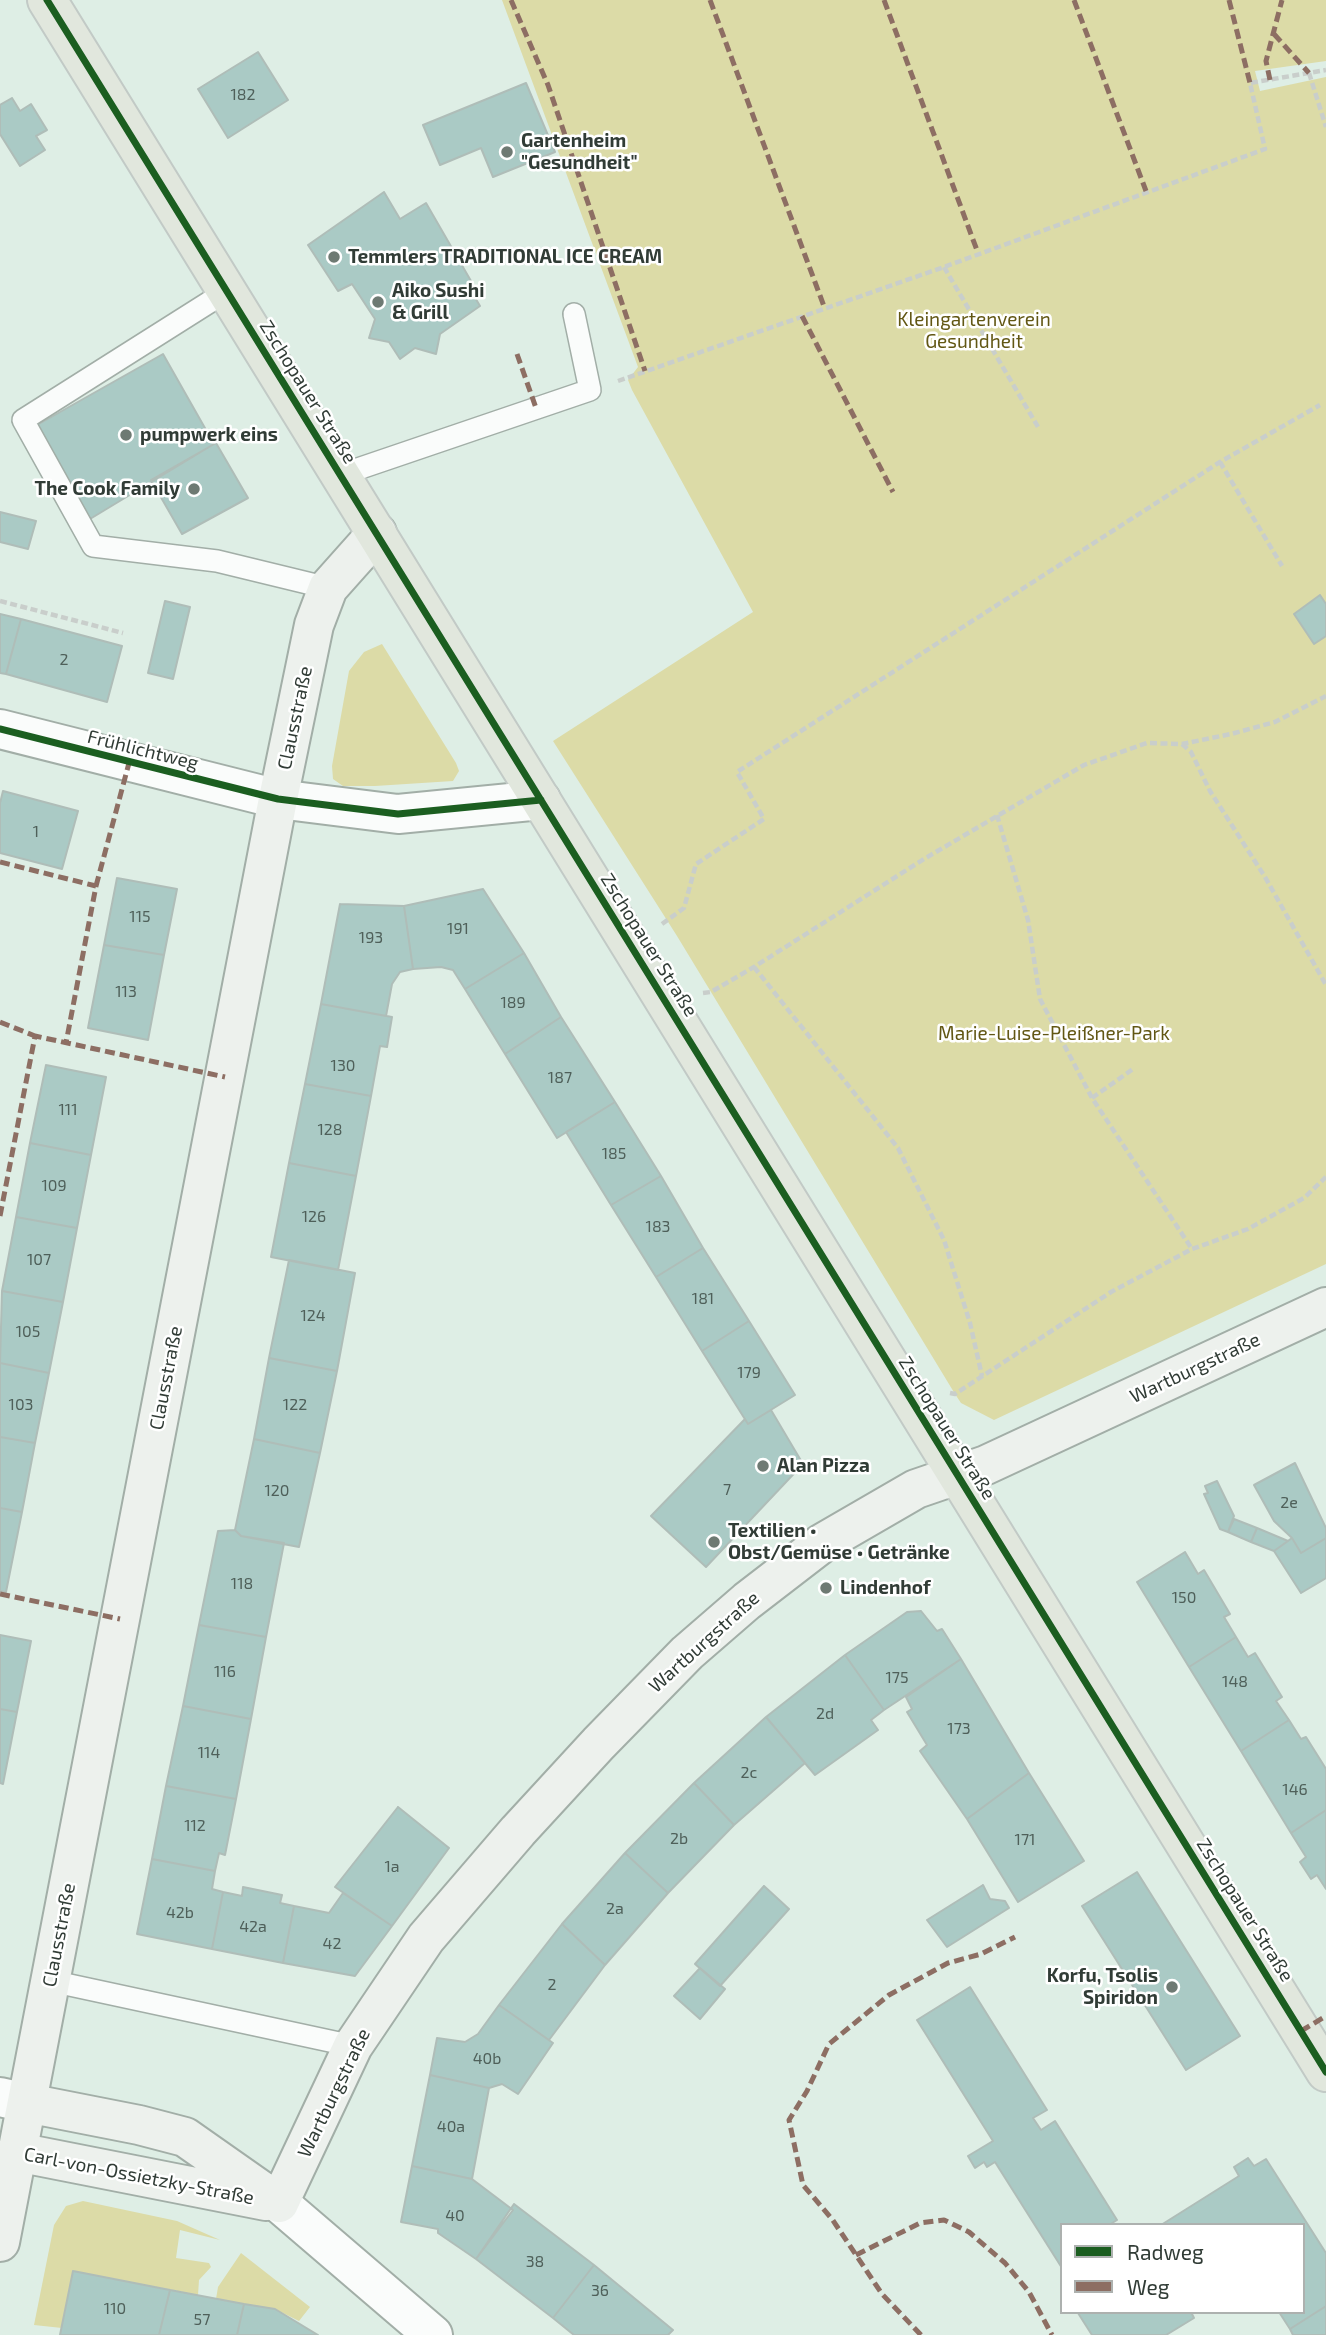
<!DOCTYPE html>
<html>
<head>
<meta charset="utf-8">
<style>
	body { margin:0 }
	#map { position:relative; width:1326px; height:2335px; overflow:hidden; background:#deeee5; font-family:"Exo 2",sans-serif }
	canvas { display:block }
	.legend { position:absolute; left:1060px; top:2223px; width:245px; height:91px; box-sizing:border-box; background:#fff; border:2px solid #adb1af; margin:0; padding:9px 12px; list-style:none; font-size:21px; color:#313c36 }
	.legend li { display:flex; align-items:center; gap:14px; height:35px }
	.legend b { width:35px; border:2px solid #adb1af }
</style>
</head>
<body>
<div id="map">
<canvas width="1326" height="2335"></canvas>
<ul class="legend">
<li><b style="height:9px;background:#1b5e20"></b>Radweg</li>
<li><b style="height:9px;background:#8d6e63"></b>Weg</li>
</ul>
</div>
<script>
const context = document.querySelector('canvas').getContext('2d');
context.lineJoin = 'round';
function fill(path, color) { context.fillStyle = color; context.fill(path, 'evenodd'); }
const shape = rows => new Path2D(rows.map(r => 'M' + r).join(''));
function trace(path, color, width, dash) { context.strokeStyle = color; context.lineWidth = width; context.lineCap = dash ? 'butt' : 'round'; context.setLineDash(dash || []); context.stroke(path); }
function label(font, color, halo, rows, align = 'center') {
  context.font = font + ' "Exo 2",sans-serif'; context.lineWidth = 5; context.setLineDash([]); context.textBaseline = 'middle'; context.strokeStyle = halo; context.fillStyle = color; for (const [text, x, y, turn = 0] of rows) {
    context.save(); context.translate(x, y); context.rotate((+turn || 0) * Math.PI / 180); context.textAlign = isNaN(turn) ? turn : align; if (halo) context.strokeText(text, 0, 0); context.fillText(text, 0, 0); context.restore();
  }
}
const green = shape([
	[502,0,1326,0,1326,61,1255,71,1260,91,1326,77,1326,1264,994,1420,961,1403,955,1394,677,936,553,741,753,612,632,390,628,380,638,367],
	[382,644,456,763,459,771,453,781,375,786,343,786,333,779,332,766,349,671,364,652],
	[83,2201,177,2221,220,2240,180,2230,176,2258,209,2263,211,2267,199,2280,198,2295,73,2271,62,2328,34,2325,54,2225,66,2206],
	[241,2253,310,2307,299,2321,275,2309,216,2299,218,2287]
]);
const building = shape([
	[258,52,288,100,228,138,198,89,258,52],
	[526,83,555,152,493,177,481,148,440,165,423,125,526,83],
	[12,98,20,111,31,104,47,130,36,136,45,150,20,166,0,134,0,105,12,98],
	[384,192,400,219,426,203,471,281,467,284,480,306,440,334,436,354,415,348,400,359,389,342,369,338,375,319,352,284,338,291,308,245,384,192],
	[163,354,214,444,90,519,37,425,163,354],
	[216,443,248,498,182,534,151,480,216,443],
	[0,512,36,521,28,549,0,542,0,512],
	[1320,595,1326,604,1326,636,1314,644,1294,614,1320,595],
	[165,601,190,607,173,679,148,673,165,601],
	[0,614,21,619,6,674,0,673,0,614],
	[21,619,122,646,107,702,6,674,21,619],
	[3,791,78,811,62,869,0,853,0,803,3,791],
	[117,878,177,889,164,955,104,945,117,878],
	[483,889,524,953,465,989,453,970,441,967,413,969,404,906,483,889],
	[340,904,404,906,413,969,400,972,392,984,386,1016,321,1004,340,904],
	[104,945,164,955,148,1040,88,1028,104,945],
	[524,953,561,1017,505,1054,465,989,524,953],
	[321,1004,392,1017,387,1047,380,1046,371,1096,305,1084,321,1004],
	[561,1017,615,1102,557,1138,505,1054,561,1017],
	[46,1065,106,1077,91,1155,30,1143,46,1065],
	[305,1084,371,1096,356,1176,289,1163,305,1084],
	[615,1102,661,1176,611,1205,566,1132,615,1102],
	[30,1143,91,1155,77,1228,16,1217,30,1143],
	[289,1163,356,1176,338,1270,271,1257,289,1163],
	[661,1176,703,1248,656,1277,611,1205,661,1176],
	[16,1217,77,1228,63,1302,2,1291,16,1217],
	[703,1248,749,1321,702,1351,656,1277,703,1248],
	[289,1260,355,1273,337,1371,269,1358,289,1260],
	[2,1291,63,1302,49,1373,0,1363,2,1291],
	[749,1321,795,1395,748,1424,702,1351,749,1321],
	[269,1358,337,1371,320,1453,254,1439,269,1358],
	[0,1363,49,1373,35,1443,0,1437,0,1363],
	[771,1410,803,1464,706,1567,651,1516,745,1419,748,1424,771,1410],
	[0,1437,35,1443,22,1512,0,1508,0,1437],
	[254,1439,320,1453,299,1547,241,1536,235,1530,254,1439],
	[1295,1463,1326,1528,1326,1538,1301,1553,1292,1538,1274,1521,1254,1485,1295,1463],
	[1217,1481,1234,1516,1228,1532,1220,1529,1204,1494,1208,1493,1205,1486,1217,1481],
	[0,1508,22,1512,6,1592,0,1591,0,1508],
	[1234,1519,1257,1528,1251,1542,1228,1532,1234,1519],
	[1257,1528,1288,1541,1274,1551,1251,1542,1257,1528],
	[235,1530,241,1536,284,1543,266,1637,199,1625,218,1531,235,1530],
	[1292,1538,1301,1553,1326,1538,1326,1578,1301,1593,1274,1551,1292,1538],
	[1185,1552,1198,1574,1204,1570,1230,1614,1224,1617,1236,1637,1189,1667,1137,1582,1185,1552],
	[921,1611,937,1631,942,1629,961,1659,884,1710,845,1655,907,1612,921,1611],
	[199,1625,266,1637,251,1719,183,1706,199,1625],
	[0,1635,31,1641,17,1712,0,1709,0,1635],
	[1236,1637,1248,1657,1255,1653,1282,1697,1276,1701,1289,1720,1241,1751,1189,1667,1236,1637],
	[845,1655,884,1710,871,1720,878,1730,815,1775,766,1717,845,1655],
	[961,1659,1029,1773,967,1819,920,1751,927,1745,907,1712,912,1709,906,1697,961,1659],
	[183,1706,251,1719,236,1799,166,1786,183,1706],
	[0,1709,17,1712,3,1784,0,1783,0,1709],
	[766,1717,805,1763,734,1825,694,1783,766,1717],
	[1289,1720,1301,1739,1306,1737,1326,1769,1326,1810,1291,1833,1241,1751,1289,1720],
	[1029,1773,1084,1861,1018,1902,967,1819,1029,1773],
	[694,1783,734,1825,668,1893,625,1853,694,1783],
	[166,1786,236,1799,225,1855,219,1853,215,1871,152,1859,166,1786],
	[398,1807,449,1848,392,1926,335,1887,398,1807],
	[1326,1810,1326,1889,1317,1875,1311,1879,1300,1862,1306,1857,1291,1833,1326,1810],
	[625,1853,668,1893,605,1965,562,1924,625,1853],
	[152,1859,215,1871,212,1889,223,1892,212,1949,137,1934,152,1859],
	[1137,1872,1240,2036,1186,2070,1082,1906,1137,1872],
	[983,1885,990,1899,1005,1901,1009,1908,947,1947,927,1920,983,1885],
	[764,1886,789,1909,720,1986,695,1964,764,1886],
	[243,1887,282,1895,280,1903,294,1906,283,1963,212,1949,223,1892,242,1896,243,1887],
	[343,1893,392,1926,355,1976,283,1963,294,1906,329,1913,343,1893],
	[562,1924,605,1965,549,2040,499,2005,562,1924],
	[700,1968,725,1989,700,2019,674,1996,700,1968],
	[970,1987,1047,2110,1033,2118,1041,2130,1055,2121,1117,2220,1109,2225,1062,2225,1062,2268,995,2162,987,2167,984,2162,975,2168,968,2156,993,2141,917,2020,970,1987],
	[499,2005,553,2043,518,2094,502,2084,489,2088,430,2075,437,2038,465,2042,478,2034,499,2005],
	[430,2075,489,2088,472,2179,412,2166,430,2075],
	[1248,2158,1254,2166,1266,2159,1326,2253,1326,2306,1290,2329,1279,2312,1303,2312,1303,2225,1161,2225,1239,2176,1234,2167,1248,2158],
	[412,2166,472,2179,513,2210,476,2259,438,2233,438,2229,401,2222,412,2166],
	[514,2204,594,2265,553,2318,476,2259,514,2204],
	[594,2265,673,2330,668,2335,574,2335,553,2318,594,2265],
	[73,2271,170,2290,159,2335,60,2335,73,2271],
	[170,2290,244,2304,237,2335,159,2335,170,2290],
	[244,2304,275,2309,318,2335,237,2335,244,2304],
	[1326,2306,1326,2335,1293,2335,1290,2329,1326,2306],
	[1191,2312,1194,2318,1166,2335,1092,2335,1078,2313,1191,2312]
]);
const path = shape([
	[1309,73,1326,127],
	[944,267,1038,427],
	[618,381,944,267,1265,149,1250,83,1326,70],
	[1220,462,1282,566],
	[0,601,123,633],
	[1182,744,1191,752,1210,791,1265,877,1326,985],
	[997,815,1028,920,1040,999,1092,1098,1192,1249],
	[662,924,684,908,696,864,764,819,737,772,1220,462,1320,405],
	[754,967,898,1148,944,1240,970,1323,982,1376],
	[703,993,711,992,754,967,924,859,1084,765,1147,743,1182,744,1231,734,1275,722,1326,696],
	[1092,1098,1133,1069],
	[950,1393,955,1394,1111,1292,1192,1249,1248,1229,1304,1198,1326,1177]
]);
const service = shape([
	[227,291,23,420,93,546,217,561,328,588],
	[340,475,590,390,574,314],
	[51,1981,353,2046]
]);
const minor = shape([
	[0,729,278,799,398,814,541,800]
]);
const tertiary = shape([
	[0,2097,27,2103],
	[279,2203,433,2335]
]);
const secondary = shape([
	[27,2103,139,2125,185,2137,279,2203],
	[17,2152,266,2201],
	[279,2203,353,2046,426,1938,518,1831,599,1743,687,1653,747,1601,821,1544,916,1489,986,1465,1326,1307],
	[0,2242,278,799,314,625,328,588,377,533]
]);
const primary = shape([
	[47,0,1326,2072]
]);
const quiet = shape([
	[511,0,548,85,645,371],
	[710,0,825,309],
	[884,0,978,253],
	[1074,0,1146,191],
	[1229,0,1250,83],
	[1274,34,1309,73],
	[1270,80,1266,61,1282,0],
	[802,316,893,492],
	[517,354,536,408],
	[0,862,96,886,66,1043],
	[96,886,129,763],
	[0,1022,35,1036],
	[0,1216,35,1036,225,1077],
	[0,1594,120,1619],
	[1301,2031,1326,2016],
	[856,2255,920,2223,944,2220,969,2232,1005,2263,1029,2292,1052,2335],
	[921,2335,882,2294,832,2219,803,2185,789,2120,807,2091,829,2044,889,1995,948,1963,981,1954,1015,1937]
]);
const cycleway = shape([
	[47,0,1326,2072],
	[0,729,278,799,398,814,541,800]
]);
const markers = [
	[507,152,7,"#6e7a73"],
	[334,257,7,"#6e7a73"],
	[378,302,7,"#6e7a73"],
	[126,435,7,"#6e7a73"],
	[194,489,7,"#6e7a73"],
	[763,1466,7,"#6e7a73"],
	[714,1542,7,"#6e7a73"],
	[826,1588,7,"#6e7a73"],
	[1172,1987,7,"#6e7a73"]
];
const numberNames = [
	["182",243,95],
	["2",64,660],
	["1",36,832],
	["115",140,917],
	["191",458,929],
	["193",371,938],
	["113",126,992],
	["189",513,1003],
	["130",343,1066],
	["187",560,1078],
	["111",68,1110],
	["128",330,1130],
	["185",614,1154],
	["109",54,1186],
	["126",314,1217],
	["183",658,1227],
	["107",39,1260],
	["181",703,1299],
	["124",313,1316],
	["105",28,1332],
	["179",749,1373],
	["103",21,1405],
	["122",295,1405],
	["7",727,1490],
	["120",277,1491],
	["2e",1289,1503],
	["118",242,1584],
	["150",1184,1598],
	["116",225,1672],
	["175",897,1678],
	["148",1235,1682],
	["2d",825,1714],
	["173",959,1729],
	["114",209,1753],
	["2c",749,1773],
	["146",1295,1790],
	["112",195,1826],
	["2b",679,1839],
	["171",1025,1840],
	["1a",392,1867],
	["2a",615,1909],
	["42b",180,1913],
	["42a",253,1927],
	["42",332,1944],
	["2",552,1985],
	["40b",487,2059],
	["40a",451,2127],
	["40",455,2216],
	["38",535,2262],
	["36",600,2291],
	["110",115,2309],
	["57",202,2320]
];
const poiNames = [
	["Gartenheim",521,141],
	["\"Gesundheit\"",521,163],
	["Temmlers TRADITIONAL ICE CREAM",348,257],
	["Aiko Sushi",392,291],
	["& Grill",392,313],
	["pumpwerk eins",140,435],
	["The Cook Family",180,489,"right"],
	["Alan Pizza",777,1466],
	["Textilien •",728,1531],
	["Obst/Gemüse • Getränke",728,1553],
	["Lindenhof",840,1588],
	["Korfu, Tsolis",1158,1976,"right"],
	["Spiridon",1158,1998,"right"]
];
const parkNames = [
	["Kleingartenverein",974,320],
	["Gesundheit",974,342],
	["Marie-Luise-Pleißner-Park",1054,1034]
];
const streetNames = [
	["Zschopauer Straße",308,392,58],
	["Clausstraße",295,718,-78],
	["Frühlichtweg",143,750,14],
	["Zschopauer Straße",649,945,58],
	["Wartburgstraße",1195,1368,-25],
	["Clausstraße",166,1378,-79],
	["Zschopauer Straße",947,1428,58],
	["Wartburgstraße",704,1642,-42],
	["Zschopauer Straße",1245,1910,58],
	["Clausstraße",59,1935,-79],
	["Wartburgstraße",334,2093,-64],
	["Carl-von-Ossietzky-Straße",139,2176,11]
];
fill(green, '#dcdba7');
fill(building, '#aacac5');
trace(building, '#afbdb8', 2);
trace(service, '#a2aea7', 24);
trace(minor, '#a2aea7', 42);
trace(tertiary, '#a2aea7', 42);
trace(secondary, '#a2aea7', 42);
trace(primary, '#c2cac6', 42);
trace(path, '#c9cecb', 4.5, [7, 3.5]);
trace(service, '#fafcfb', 21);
trace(minor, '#fafcfb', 38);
trace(tertiary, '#fafcfb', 38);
trace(secondary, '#edf1ed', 38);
trace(primary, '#e1e7dd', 38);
trace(quiet, '#8d6e63', 5, [10, 5]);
trace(cycleway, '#1b5e20', 7);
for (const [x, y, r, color] of markers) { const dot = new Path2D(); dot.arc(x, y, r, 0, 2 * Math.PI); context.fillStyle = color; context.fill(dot); trace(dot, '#fff', 2.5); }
label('16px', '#4f605a', null, numberNames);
label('bold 19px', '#313c36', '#fff', poiNames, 'left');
label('19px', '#625714', '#fff', parkNames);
label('19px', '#313c36', '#fff', streetNames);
</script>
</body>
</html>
